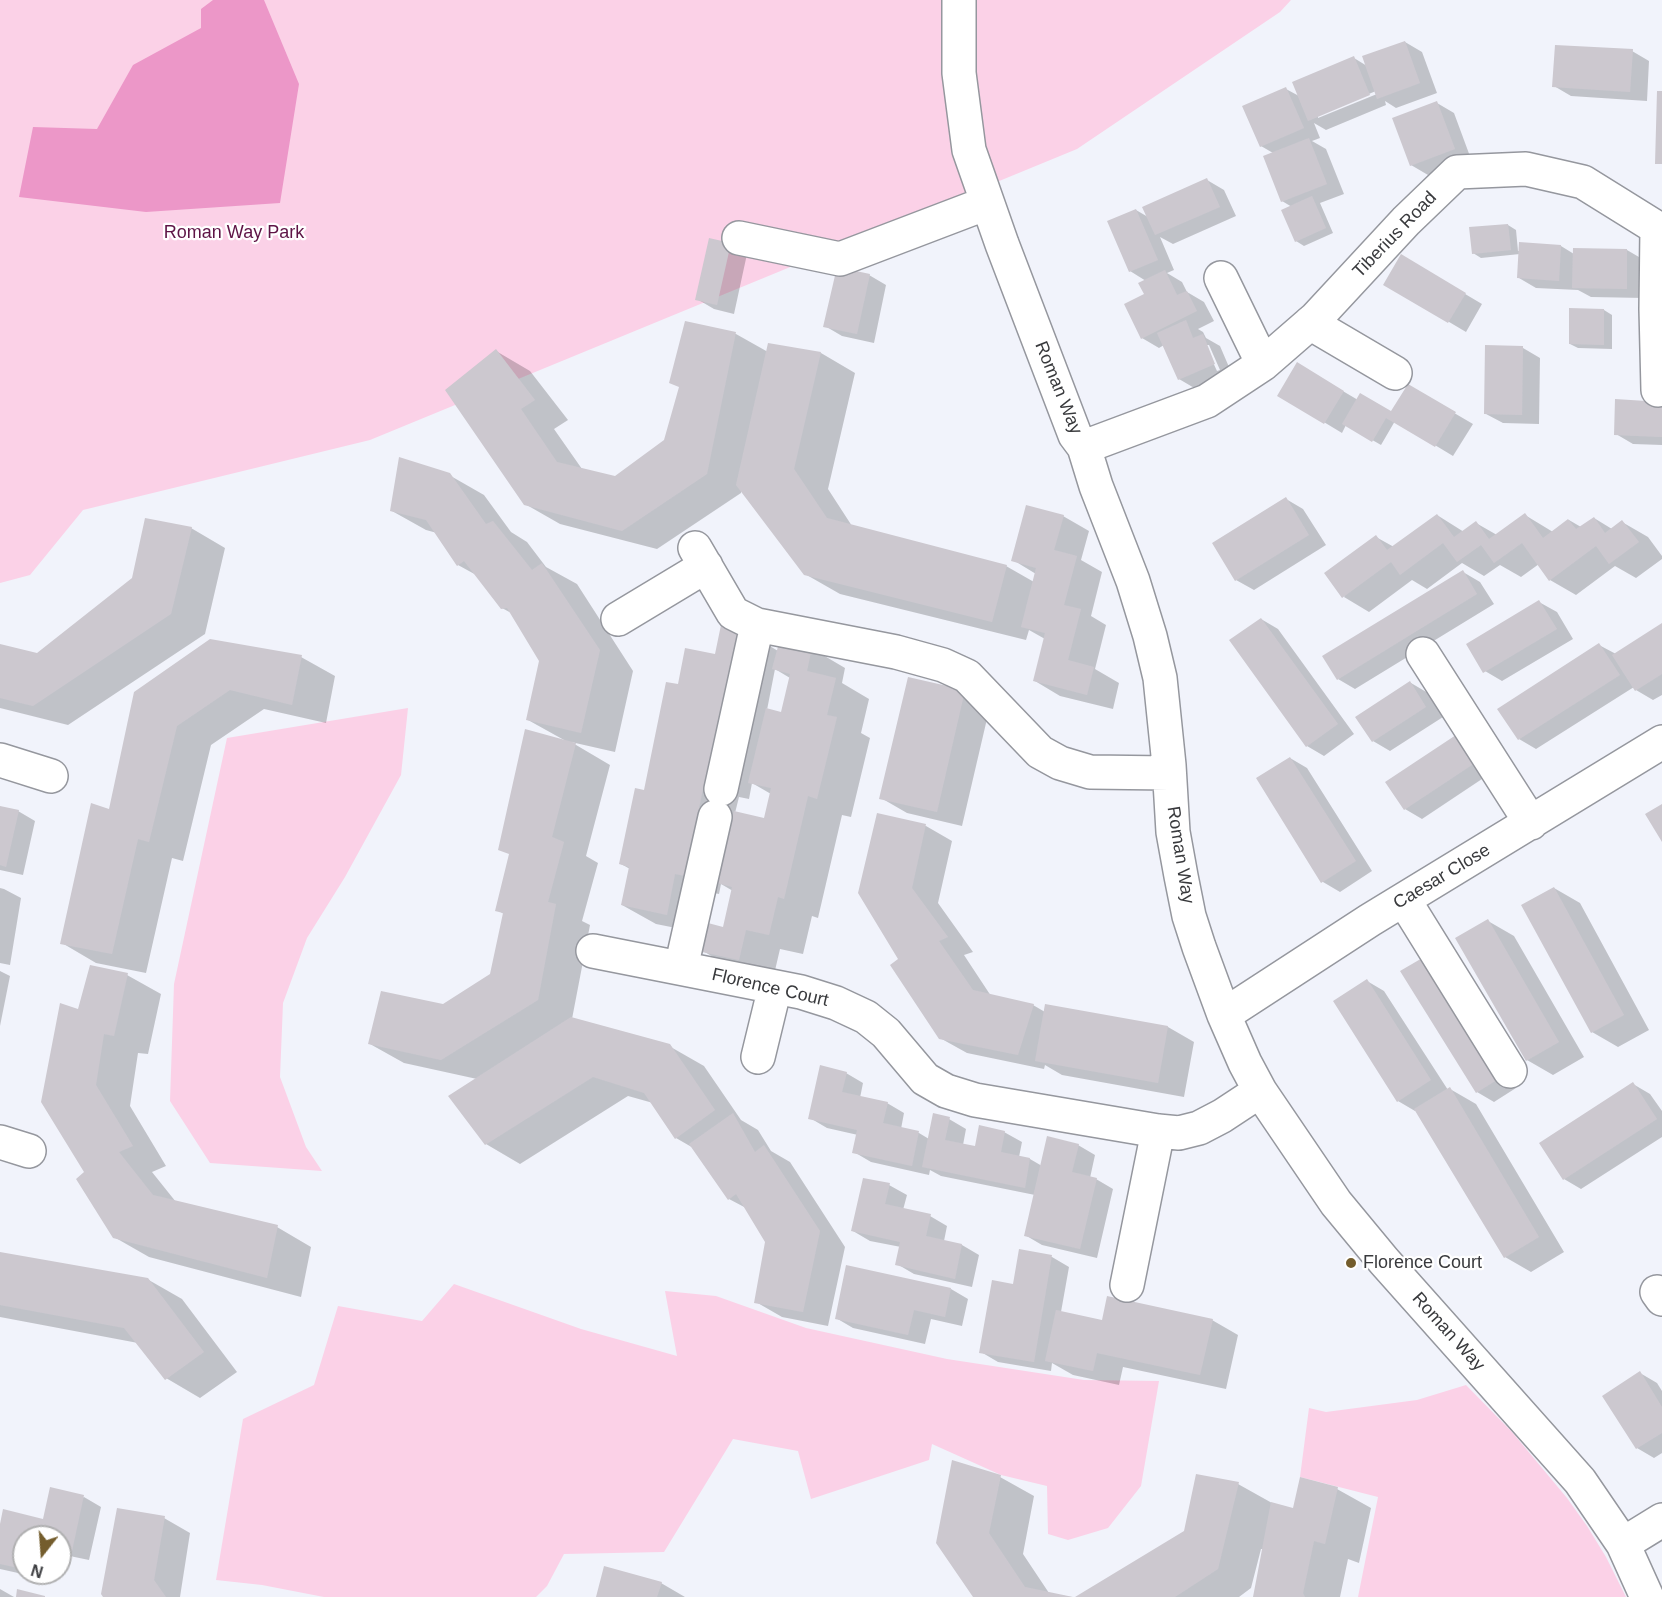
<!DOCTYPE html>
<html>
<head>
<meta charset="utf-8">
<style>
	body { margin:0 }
	#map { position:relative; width:1662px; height:1597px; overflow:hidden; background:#f1f3fb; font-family:Helvetica,sans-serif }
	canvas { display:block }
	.north { position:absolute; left:12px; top:1525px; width:60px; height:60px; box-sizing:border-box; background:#fff; border:2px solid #b0b0b1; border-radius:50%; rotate:197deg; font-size:16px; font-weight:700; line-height:24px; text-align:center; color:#393a3d }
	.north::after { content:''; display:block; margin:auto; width:21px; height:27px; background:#745d2d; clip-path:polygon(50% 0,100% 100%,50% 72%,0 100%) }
</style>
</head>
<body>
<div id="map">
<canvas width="1662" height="1597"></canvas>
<div class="north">N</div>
</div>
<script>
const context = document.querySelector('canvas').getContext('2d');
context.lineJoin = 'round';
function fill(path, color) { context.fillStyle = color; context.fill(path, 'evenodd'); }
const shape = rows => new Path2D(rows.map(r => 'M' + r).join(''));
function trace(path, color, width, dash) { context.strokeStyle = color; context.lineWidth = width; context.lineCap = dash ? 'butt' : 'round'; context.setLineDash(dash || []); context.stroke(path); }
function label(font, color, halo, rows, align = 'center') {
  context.font = font + ' Helvetica,sans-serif'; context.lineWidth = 4.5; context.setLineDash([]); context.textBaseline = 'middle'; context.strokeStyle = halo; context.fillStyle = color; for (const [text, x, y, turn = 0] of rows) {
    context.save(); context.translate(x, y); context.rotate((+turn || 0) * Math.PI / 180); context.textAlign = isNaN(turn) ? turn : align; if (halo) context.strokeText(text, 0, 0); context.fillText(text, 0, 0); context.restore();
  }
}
const green = shape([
	[0,0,1291,0,1280,12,1077,149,370,440,83,510,30,575,0,583],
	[408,708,401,775,345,877,307,938,283,1003,280,1077,306,1147,322,1171,210,1163,170,1101,174,984,227,738],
	[454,1284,581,1329,677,1356,665,1291,716,1296,806,1328,947,1359,1084,1380,1159,1381,1141,1486,1108,1528,1068,1540,1048,1534,1047,1486,1001,1475,932,1444,929,1460,811,1499,798,1451,733,1439,664,1552,564,1554,547,1586,536,1597,324,1597,262,1585,216,1580,243,1419,314,1385,338,1306,422,1321],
	[1466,1385,1512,1432,1567,1498,1587,1526,1606,1557,1626,1597,1358,1597,1378,1497,1300,1477,1309,1408,1326,1412,1417,1400]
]);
const forest = shape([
	[213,0,264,0,299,84,280,203,146,212,19,197,33,127,97,129,133,65,201,28,201,9]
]);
const shadow = shape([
	[1405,42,1422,52,1437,93,1396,108,1385,101,1386,105,1326,130,1314,123,1320,138,1312,141,1326,149,1344,194,1320,203,1333,233,1304,246,1296,241,1292,207,1282,201,1273,153,1261,146,1286,89,1299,96,1354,58,1367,66],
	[1376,91,1377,94,1318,118,1318,115],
	[1632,51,1649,61,1647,101,1571,96,1554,86],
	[1437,103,1454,113,1471,159,1428,175,1411,165],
	[1207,180,1224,190,1236,216,1173,244,1160,237,1174,270,1167,273,1182,282,1187,292,1204,302,1214,321,1198,329,1203,332,1206,338,1220,346,1232,374,1196,389,1179,379,1164,345,1159,348,1142,338,1146,281,1130,271,1136,210,1148,217],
	[1205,345,1209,345,1220,370,1217,371],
	[1508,225,1516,230,1518,251,1561,246,1574,254,1627,250,1644,260,1644,298,1591,297,1578,290,1536,288,1519,278,1520,254,1481,258,1473,253],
	[710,240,747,254,734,314,714,309,697,299],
	[1401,256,1482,304,1466,332,1385,284],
	[869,275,886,285,874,343,842,336,825,326],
	[1571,310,1604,310,1612,315,1612,349,1578,348,1570,344],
	[686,323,736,334,768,352,821,353,855,373,828,489,852,526,1006,566,1034,582,1036,574,1013,560,1063,516,1089,531,1081,560,1102,572,1091,616,1106,625,1095,669,1119,683,1113,709,1060,696,1035,681,1045,639,1029,630,1026,640,840,594,805,574,741,490,741,493,657,549,560,524,525,504,496,351,530,371,568,420,554,429,582,469,615,478,665,441,680,388],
	[1487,347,1523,348,1540,358,1539,424,1503,423,1486,414],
	[1297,364,1358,400,1392,413,1408,386,1473,424,1453,456,1395,421,1381,445,1346,425,1342,433,1279,395],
	[1662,403,1662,445,1633,444,1616,434],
	[449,475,484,495,511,532,527,542,546,567,577,584,633,671,615,752,571,742,610,765,586,856,598,863,582,921,590,925,572,1019,669,1046,704,1066,741,1120,758,1130,771,1151,790,1162,845,1247,828,1326,782,1317,756,1302,766,1242,746,1208,729,1199,695,1149,676,1138,653,1103,628,1096,520,1164,486,1144,477,1079,404,1063,370,1044,443,1005,491,975,504,914,497,910,510,855,564,740,528,720,541,661,513,614,502,608,478,576,458,565,437,533,426,530,392,511],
	[1286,499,1303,509,1326,545,1254,590,1236,580],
	[1437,515,1464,532,1476,523,1497,535,1525,515,1553,532,1569,520,1581,527,1594,518,1612,529,1622,522,1648,537,1662,556,1662,559,1636,578,1615,566,1576,595,1550,580,1539,564,1521,577,1500,565,1484,576,1462,563,1427,589,1412,580,1369,612,1344,597,1376,537,1394,547],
	[191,528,225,548,205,634,68,725,0,708,0,646,37,654,134,579],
	[1463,572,1480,582,1494,604,1355,689,1338,679],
	[1539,602,1557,612,1573,639,1502,681,1485,671],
	[1261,619,1278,629,1354,734,1324,756,1307,746],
	[1662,625,1662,695,1653,700,1636,690,1634,687,1536,749,1519,739,1599,645,1616,654],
	[745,631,778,651,811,648,845,668,842,683,869,699,861,733,870,738,851,817,842,815,818,918,812,916,803,954,780,949,773,979,737,971,703,951,724,928,733,891,721,884,719,894,709,892,701,933,656,924,622,905,630,869,621,864,679,686],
	[775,669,790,678,782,713,767,710],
	[752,783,771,794,765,820,735,813,739,797,749,799],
	[301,657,335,676,326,723,264,709,211,745,183,861,172,858,146,973,96,963,62,943,111,811,136,692],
	[1411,683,1428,693,1443,717,1390,751,1373,741],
	[964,691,990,706,962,826,907,813,881,798],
	[1459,734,1494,771,1422,819,1405,809],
	[1290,758,1307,768,1372,871,1340,892,1323,882],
	[0,807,18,811,35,821,23,875,0,870],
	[878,815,926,826,952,841,938,903,973,952,964,955,991,996,1033,1005,1045,1012,1046,1006,1168,1027,1194,1042,1184,1097,1062,1075,1045,1065,1044,1069,967,1053,940,1038,900,960],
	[0,888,4,889,21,898,10,965,0,963],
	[1554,888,1580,903,1649,1030,1618,1047,1592,1032],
	[1488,921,1514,936,1584,1057,1553,1075,1527,1060],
	[1441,968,1516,1088,1494,1102,1477,1092],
	[0,971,10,976,0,1026],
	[127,975,161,994,148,1054,138,1053,130,1106,166,1166,152,1172,176,1202,277,1227,311,1247,301,1297,149,1257,114,1237,86,1173,79,1011],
	[1367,981,1384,991,1448,1090,1450,1089,1476,1104,1564,1252,1531,1272,1505,1257,1417,1110,1415,1111,1398,1101],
	[846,1073,863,1083,860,1098,887,1103,904,1113,901,1129,919,1133,929,1139,949,1119,966,1129,963,1145,977,1148,1004,1132,1022,1142,1019,1157,1030,1159,1042,1166,1078,1145,1095,1155,1090,1178,1096,1179,1113,1189,1097,1258,1042,1245,1025,1235,1035,1195,941,1176,930,1170,929,1175,871,1162,854,1152,858,1135,827,1128,810,1118],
	[1633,1084,1650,1094,1662,1111,1662,1137,1581,1189,1564,1179],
	[889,1185,907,1195,903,1210,930,1216,947,1226,944,1241,962,1245,979,1255,972,1287,914,1274,897,1264,901,1247,870,1241,853,1231],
	[1020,1251,1052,1257,1069,1267,1061,1312,1103,1322,1212,1320,1238,1335,1226,1389,1123,1367,1119,1385,1073,1375,1052,1363,1051,1371,998,1362,981,1352,1014,1286],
	[0,1253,147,1279,182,1299,237,1372,200,1398,166,1378,138,1343,0,1317],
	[951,1289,968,1299,962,1326,931,1319,925,1344,853,1328,836,1318],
	[1640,1373,1657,1383,1662,1391,1662,1453,1654,1458,1637,1448],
	[1000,1477,1034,1496,1023,1554,1049,1593,1071,1597,974,1597],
	[1238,1484,1272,1503,1294,1509,1337,1489,1371,1508,1359,1563,1348,1559,1340,1597,1255,1597,1264,1549,1261,1549,1251,1588,1239,1597,1078,1597,1185,1532],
	[84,1497,101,1507,89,1560,60,1554,60,1537,24,1537,24,1573,37,1573,36,1577,0,1569,0,1531,45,1521],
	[164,1518,190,1533,180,1597,105,1597],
	[661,1583,685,1597,597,1597],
	[0,1589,14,1597,0,1597]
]);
const building = shape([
	[1405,41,1420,83,1377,99,1362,56],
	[1555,45,1633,49,1630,92,1552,87],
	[1354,56,1370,95,1308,121,1292,82],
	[1286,87,1304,128,1260,147,1242,106],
	[1657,91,1662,91,1662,164,1655,164],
	[1437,101,1455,149,1410,166,1392,118],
	[1309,138,1327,184,1281,202,1263,156],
	[1207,178,1220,207,1155,235,1142,207],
	[1312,196,1326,228,1295,242,1281,210],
	[1136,209,1158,260,1129,272,1107,221],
	[1508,224,1511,250,1472,254,1469,227],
	[709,238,731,243,717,305,695,300],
	[1519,242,1561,245,1559,281,1517,278],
	[1573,248,1627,249,1627,289,1572,288],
	[1401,254,1466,293,1448,323,1383,285],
	[837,267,870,274,857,334,823,327],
	[1165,270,1177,295,1187,291,1197,311,1141,339,1124,304,1144,294,1138,283],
	[1569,308,1604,309,1604,345,1569,344],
	[1186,320,1193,338,1203,334,1215,364,1178,380,1157,333],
	[685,321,736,332,707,474,622,531,524,505,445,390,496,349,535,400,521,409,557,462,615,476,664,440,679,387,669,383],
	[768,343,821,352,794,469,827,518,1007,565,992,622,804,575,736,485],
	[1485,345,1523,346,1522,415,1484,414],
	[1297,362,1344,391,1324,424,1277,396],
	[1408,384,1456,412,1435,447,1386,418,1372,442,1342,424,1360,393,1391,411],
	[1615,399,1662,402,1662,437,1614,435],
	[399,457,450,473,486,524,493,521,532,570,542,563,600,650,581,733,526,720,539,661,507,608,501,609,464,561,457,566,426,520,390,511],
	[1286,497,1309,535,1235,581,1212,543],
	[1026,505,1064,515,1054,550,1077,556,1064,605,1081,609,1068,660,1094,667,1087,695,1033,681,1045,633,1021,627,1036,568,1011,561],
	[1525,513,1543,538,1568,519,1576,529,1594,517,1605,533,1622,520,1639,542,1609,564,1596,546,1549,581,1522,543,1494,563,1481,545,1457,562,1443,543,1400,575,1391,562,1342,598,1324,573,1376,535,1387,550,1437,514,1454,537,1476,521,1489,539],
	[145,518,192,527,171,614,33,706,0,698,0,644,37,653,132,578],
	[1463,570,1477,594,1337,680,1322,656],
	[1539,600,1557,629,1483,673,1466,644],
	[1261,618,1338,724,1306,747,1229,640],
	[1662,623,1662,674,1635,691,1612,655],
	[721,625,745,630,715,780,705,779,685,876,675,874,667,915,621,905,629,867,619,864,635,788,644,790,666,682,678,684,685,648,715,654],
	[210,639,302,655,292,705,230,690,177,726,149,842,138,839,112,954,60,944,91,803,109,809,134,692],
	[780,639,812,647,807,671,836,678,827,715,837,717,817,799,808,796,784,899,778,897,769,935,746,930,739,960,702,952,708,923,723,927,732,887,717,883,734,811,764,818,771,788,748,783,766,708,781,712,790,674,772,669],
	[1599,643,1620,675,1518,740,1497,709],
	[908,677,965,690,937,812,879,799],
	[1410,681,1426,707,1372,742,1355,717],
	[525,729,576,743,552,837,564,842,548,902,556,904,538,1000,441,1060,368,1044,381,991,443,1004,490,974,503,913,495,911,509,854,498,850],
	[1459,733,1478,761,1404,810,1385,782],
	[1290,757,1356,861,1321,883,1256,778],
	[1662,804,1662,842,1645,814],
	[0,806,19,810,6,867,0,865],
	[877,813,926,824,912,888,948,937,939,941,973,990,1034,1004,1018,1055,939,1039,890,965,898,959,858,893],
	[1554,887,1624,1015,1591,1033,1521,905],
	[1488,919,1559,1042,1526,1061,1455,938],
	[1424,957,1500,1078,1476,1093,1400,971],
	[90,965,128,973,114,1036,104,1034,96,1085,133,1146,119,1152,153,1195,278,1225,267,1278,113,1238,76,1179,84,1172,41,1102,60,1003,78,1009],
	[1367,979,1431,1080,1397,1102,1333,1001],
	[1045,1004,1168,1026,1158,1083,1035,1061],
	[571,1017,670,1044,715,1110,675,1139,644,1093,593,1077,485,1145,448,1096],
	[820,1065,847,1072,842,1092,888,1102,883,1123,919,1131,912,1166,852,1153,857,1130,808,1119],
	[1633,1082,1657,1119,1563,1180,1539,1143],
	[1450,1087,1539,1237,1504,1258,1414,1109],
	[733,1113,755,1152,764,1145,820,1231,803,1312,754,1303,765,1242,736,1194,728,1200,689,1144],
	[933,1113,950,1117,945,1140,975,1146,979,1125,1005,1131,1001,1152,1030,1158,1025,1188,922,1167],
	[1047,1136,1079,1144,1072,1172,1097,1178,1080,1249,1024,1236],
	[863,1178,890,1183,885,1204,931,1214,926,1236,962,1244,955,1279,895,1265,900,1242,851,1231],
	[1019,1249,1052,1255,1034,1362,979,1353,992,1280,1013,1284],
	[0,1252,148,1278,204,1352,165,1380,124,1328,0,1305],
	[846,1265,951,1288,945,1317,914,1310,908,1335,835,1319],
	[1107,1296,1213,1319,1200,1375,1097,1353,1093,1371,1045,1361,1056,1310,1102,1320],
	[1640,1371,1662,1407,1662,1433,1636,1449,1602,1396],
	[952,1460,1001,1475,989,1533,1025,1587,1073,1597,973,1597,936,1543],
	[1196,1474,1239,1482,1218,1569,1175,1597,1075,1597,1184,1531],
	[1300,1477,1338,1487,1325,1544,1314,1541,1303,1593,1305,1597,1253,1597,1271,1502,1293,1508],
	[50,1487,84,1495,72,1551,60,1549,60,1537,24,1537,24,1544,19,1568,0,1564,0,1524,3,1509,43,1519],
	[117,1508,165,1516,154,1580,166,1597,103,1597,101,1594],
	[604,1566,662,1582,657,1597,596,1597],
	[17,1589,45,1596,45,1597,16,1597]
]);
const minor = shape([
	[959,0,959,73,969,150,1002,244,1075,435,1084,447,1096,486,1133,581,1150,636,1160,678,1169,765,1173,832,1181,876,1189,916,1199,947,1224,1015,1245,1063,1260,1091,1336,1203,1384,1261,1580,1481,1623,1544,1647,1597],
	[739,238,840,259,987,203],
	[1221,278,1263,364],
	[1310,323,1395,373],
	[1084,447,1207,401,1263,364,1316,318,1406,221,1457,172,1526,169,1583,182,1657,228,1656,309,1658,390],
	[695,548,733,613,757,625,896,652,943,665,967,676,1040,752,1060,763,1090,772,1169,773],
	[618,619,706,566],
	[1423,654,1531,823],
	[0,760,51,776],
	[721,789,757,625],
	[1404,900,1510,1071],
	[593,951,801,992,836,1003,866,1017,886,1033,925,1079,946,1091,975,1100,1158,1131,1179,1133,1199,1128,1222,1116,1260,1091],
	[681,968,715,817],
	[1224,1015,1370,920,1662,742],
	[758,1057,775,987],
	[0,1142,29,1151],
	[1127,1285,1158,1131],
	[1657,1292,1662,1299],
	[1623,1544,1662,1520]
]);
const markers = [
	[1351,1263,6,"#745d2d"]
];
const parkNames = [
	["Roman Way Park",234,233]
];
const streetNames = [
	["Tiberius Road",1395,235,-46],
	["Roman Way",1058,388,68],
	["Roman Way",1180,855,81],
	["Caesar Close",1442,877,-31],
	["Florence Court",770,988,13],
	["Roman Way",1448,1332,48]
];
const poiNames = [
	["Florence Court",1363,1263]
];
fill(green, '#fbd1e7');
fill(forest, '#ec97c8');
fill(shadow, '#0003');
fill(building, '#ccc8cf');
trace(minor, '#95979e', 36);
trace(minor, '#fff', 33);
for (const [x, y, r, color] of markers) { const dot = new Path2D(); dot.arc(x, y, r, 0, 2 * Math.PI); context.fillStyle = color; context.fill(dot); trace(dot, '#fff', 2); }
label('18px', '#5e1446', '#fff', parkNames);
label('18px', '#393a3d', '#fff', streetNames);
label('18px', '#393a3d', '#fff', poiNames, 'left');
</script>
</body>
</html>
